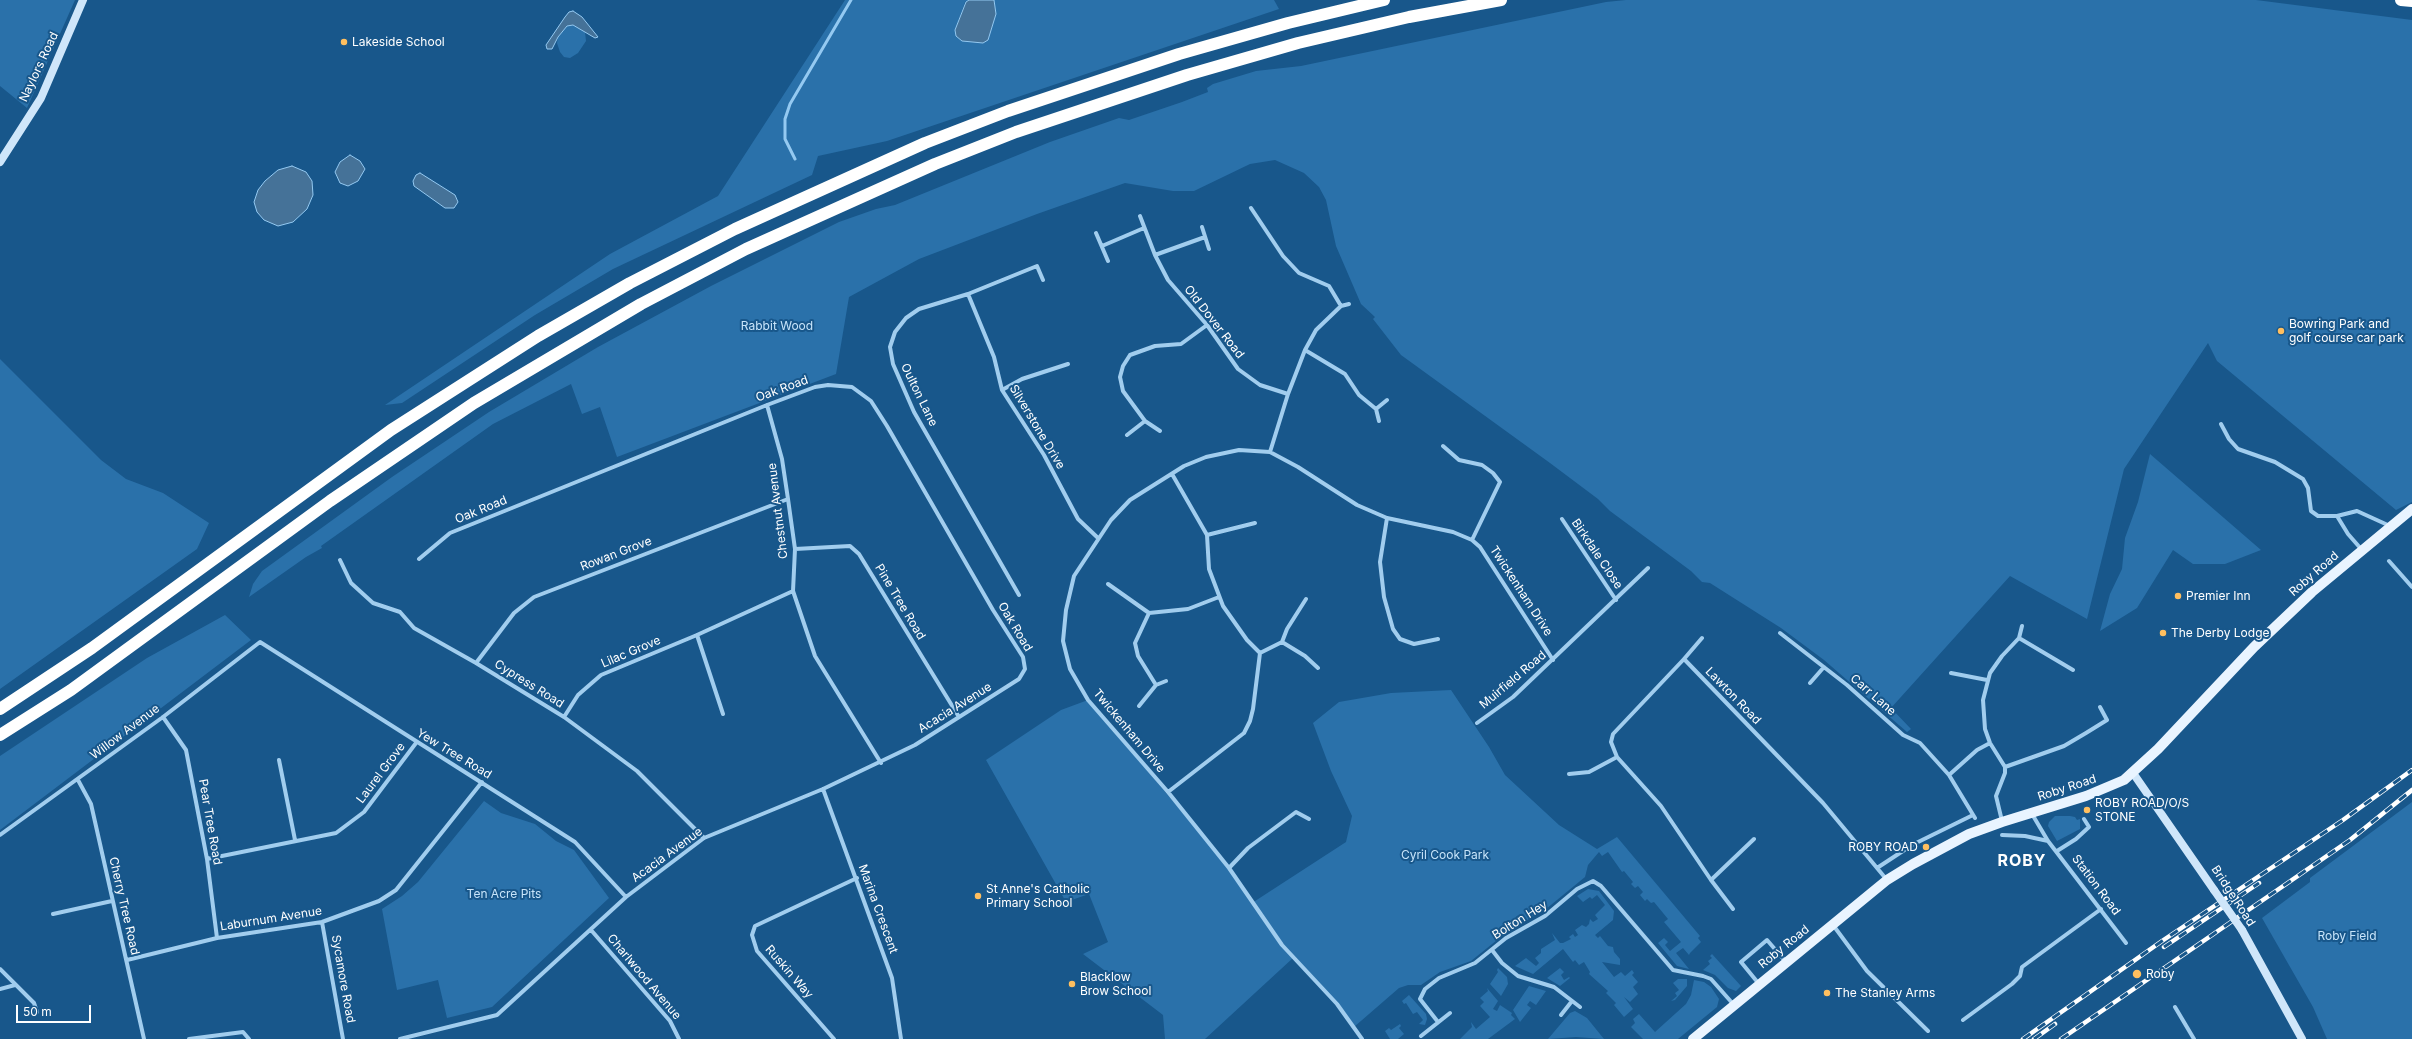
<!DOCTYPE html>
<html>
<head>
<meta charset="utf-8">
<style>
	body { margin:0 }
	#map { position:relative; width:2412px; height:1039px; overflow:hidden; background:#18578b; font-family:Inter,sans-serif }
	canvas { display:block }
	.scale { position:absolute; left:16px; top:1005px; width:75px; height:18px; box-sizing:border-box; border:2px solid #fff; border-top:0; padding-left:5px; font-size:12px; line-height:14px; white-space:nowrap; color:#fff; -webkit-text-stroke:3px #18578b; paint-order:stroke }
</style>
</head>
<body>
<div id="map">
<canvas width="2412" height="1039"></canvas>
<div class="scale">50 m</div>
</div>
<script>
const context = document.querySelector('canvas').getContext('2d');
context.lineJoin = 'round';
function fill(path, color) { context.fillStyle = color; context.fill(path, 'evenodd'); }
const shape = rows => new Path2D(rows.map(r => 'M' + r).join(''));
function trace(path, color, width, dash) { context.strokeStyle = color; context.lineWidth = width; context.lineCap = dash ? 'butt' : 'round'; context.setLineDash(dash || []); context.stroke(path); }
function label(font, color, halo, rows, align = 'center') {
  context.font = font + ' Inter,sans-serif'; context.lineWidth = 4; context.setLineDash([]); context.textBaseline = 'middle'; context.strokeStyle = halo; context.fillStyle = color; for (const [text, x, y, turn = 0] of rows) {
    context.save(); context.translate(x, y); context.rotate((+turn || 0) * Math.PI / 180); context.textAlign = isNaN(turn) ? turn : align; if (halo) context.strokeText(text, 0, 0); context.fillText(text, 0, 0); context.restore();
  }
}
const green = shape([
	[0,0,75,0,27,108,0,86],
	[845,0,969,0,965,2,955,30,956,36,962,41,988,40,996,14,994,0,1274,0,1279,9,887,141,818,156,812,175,613,269,535,315,402,403,385,405,610,254,718,196],
	[1626,0,2256,0,2412,20,2412,502,2396,510,2217,361,2208,343,2124,469,2087,619,2010,576,1891,708,1911,729,1907,732,1824,660,1781,628,1710,583,1702,582,1691,571,1610,511,1598,499,1550,463,1401,355,1373,319,1375,317,1361,304,1336,246,1326,200,1319,187,1304,173,1275,160,1250,164,1194,191,1173,191,1125,183,1037,214,919,259,849,297,836,374,617,457,600,407,582,414,571,384,493,424,321,546,322,548,306,557,249,597,253,584,262,571,392,477,489,412,598,347,711,286,839,222,876,209,895,205,1050,142,1119,118,1129,120,1182,102,1208,92,1207,88,1213,84,1256,71,1301,66,1606,2],
	[573,25,585,32,586,41,578,53,570,58,564,57,560,52,557,43,558,37,567,26],
	[0,359,101,460,126,479,163,493,209,523,197,549,0,689],
	[2150,454,2261,550,2225,564,2193,564,2173,550,2137,608,2100,631,2110,594,2122,569,2125,538,2138,502],
	[225,615,251,640,0,830,0,756,147,658],
	[1451,690,1489,747,1505,775,1559,825,1597,849,1617,837,1700,936,1698,938,1701,942,1690,953,1689,955,1683,948,1676,953,1689,969,1677,966,1658,943,1664,938,1668,942,1665,945,1670,951,1681,942,1664,922,1668,919,1654,902,1651,903,1647,899,1645,901,1640,895,1643,892,1638,886,1635,888,1631,884,1633,882,1624,871,1622,872,1608,852,1602,856,1599,852,1588,865,1585,877,1546,909,1507,932,1471,961,1440,972,1421,985,1408,985,1399,988,1354,1027,1337,1004,1293,958,1205,1039,1165,1039,1163,1015,1083,954,1108,942,1089,894,1066,902,986,760,1061,710,1088,700,1229,868,1252,903,1346,842,1352,816,1331,771,1313,723,1339,702,1391,693],
	[484,801,501,813,535,824,556,841,574,850,609,898,492,1007,447,1018,438,980,397,990,382,909,402,896,418,882],
	[2412,802,2412,1039,2327,1039,2313,1007,2262,918,2310,882,2310,878],
	[2055,816,2070,816,2075,817,2077,820,2080,819,2080,829,2057,841,2048,826,2049,822],
	[1588,889,1599,891,1614,911,1613,920,1595,935,1598,938,1600,936,1608,946,1613,947,1614,952,1620,959,1620,965,1602,962,1614,977,1621,972,1625,976,1632,970,1634,973,1632,975,1638,982,1633,987,1638,994,1630,1002,1624,997,1633,1009,1624,1017,1614,1005,1616,1003,1606,993,1608,991,1589,974,1590,972,1584,962,1579,965,1575,960,1573,962,1563,949,1533,974,1515,966,1526,958,1536,966,1539,963,1535,958,1541,953,1541,949,1555,940,1552,933,1560,943,1563,943,1571,939,1569,937,1573,934,1575,937,1578,935,1575,930,1582,925,1586,927,1589,924,1590,919,1593,922,1598,919,1595,915,1605,905,1597,895,1592,899,1590,897,1583,902,1577,896],
	[1712,954,1741,986,1736,991,1728,988,1715,975,1703,970,1710,964,1708,961,1712,958,1710,956],
	[1498,968,1507,977,1508,984,1501,996,1490,984,1498,972,1497,970],
	[1560,968,1564,972,1561,975,1564,980,1569,977,1570,978,1560,986,1547,978],
	[1678,979,1687,979,1687,986,1675,1000,1671,1001,1677,996,1675,993,1679,990,1673,983],
	[1694,980,1704,982,1711,987,1719,999,1717,1007,1678,1039,1643,1039,1631,1027,1635,1023,1633,1019,1639,1014,1655,1032,1686,1004,1691,995],
	[1529,986,1546,991,1536,1005,1530,1001,1527,1005,1531,1008,1520,1022,1513,1010],
	[1487,988,1498,1001,1493,1009,1497,1011,1500,1005,1512,1013,1511,1015,1515,1019,1488,1039,1460,1039,1472,1027,1471,1022,1476,1029,1490,1017,1480,1006,1484,1002,1480,998,1488,991],
	[1409,995,1426,1014,1427,1019,1425,1025,1419,1024,1423,1020,1417,1012,1413,1014,1406,1003,1404,1004,1402,1001],
	[1575,1011,1587,1018,1604,1039,1576,1037,1548,1039,1570,1013],
	[1400,1024,1401,1026,1399,1028,1404,1034,1398,1039,1390,1039,1385,1031,1389,1028,1391,1030]
]);
const water = shape([
	[969,0,994,0,996,14,988,40,983,43,962,41,956,36,955,30,966,2,969,0],
	[573,11,582,17,598,37,595,38,573,25,567,26,558,37,552,49,547,49,546,45,565,17,569,12,573,11],
	[350,155,360,161,365,169,358,181,348,186,340,183,335,172,340,162,350,155],
	[292,166,306,172,312,181,313,195,307,209,293,222,278,226,264,220,257,212,254,202,258,190,265,181,278,170,292,166],
	[420,173,455,195,458,202,454,208,445,208,414,186,413,181,416,175,420,173]
]);
const stream = shape([
	[795,159,785,139,785,119,790,104,851,0]
]);
const street = shape([
	[1251,208,1283,256,1299,273,1329,286,1341,306],
	[1140,216,1155,255,1168,280,1207,325,1238,369,1260,385,1288,394],
	[1202,227,1209,249],
	[1096,233,1108,261],
	[1102,246,1144,228],
	[1155,255,1205,237],
	[968,294,994,357,1002,390,1044,455,1078,519,1098,538],
	[1305,350,1345,374,1359,395,1376,409,1387,400],
	[1002,390,1022,379,1068,364],
	[767,405,782,459,788,499,795,549,793,591,815,656,881,763],
	[1376,409,1379,421],
	[2221,424,2229,439,2238,449,2275,462,2303,479,2308,488,2311,511,2318,516,2337,516,2357,511,2390,526],
	[1160,431,1145,421,1123,391,1120,377,1123,366,1130,355,1155,346,1181,344,1207,325],
	[1127,435,1145,421],
	[1443,446,1459,460,1482,465,1493,473,1500,482,1472,540],
	[1270,452,1288,394,1305,350,1316,330,1341,306,1349,304],
	[2337,516,2348,534,2362,550],
	[1387,518,1380,562,1384,597,1393,629,1400,639,1414,644,1438,639],
	[1562,519,1616,600],
	[1207,535,1255,523],
	[795,549,850,546,859,554,959,717],
	[340,560,351,583,373,603,400,612,414,628,476,663,564,717,637,771,704,838],
	[2389,561,2412,587],
	[1108,584,1149,613,1188,609,1219,597],
	[1019,595,914,412,893,364,890,347,895,332,906,318,919,309,968,294,1037,266,1043,280],
	[1306,599,1287,629,1282,642,1305,656,1318,668],
	[1149,613,1135,643,1138,656,1156,685],
	[1780,633,1847,685,1903,735,1920,743,1949,775,1975,818],
	[697,635,723,714],
	[2019,638,2073,670],
	[1260,653,1282,642],
	[1684,659,1702,638],
	[476,663,514,613,534,597,788,499],
	[1951,673,1987,680],
	[1810,683,1824,667],
	[1139,706,1156,685,1166,681],
	[163,717,186,750,207,859,217,938],
	[564,717,578,695,601,675,697,635,793,591],
	[1477,723,1513,697,1648,568],
	[1617,757,1661,806,1711,880,1733,909],
	[279,760,295,840],
	[2005,767,2064,746,2086,733,2107,720,2100,707],
	[1569,774,1589,772,1617,757,1611,742,1613,734,1684,659,1823,803,1887,880],
	[1949,775,1977,750,1990,743],
	[78,780,91,804,144,1039],
	[823,789,892,978,901,1039],
	[1168,792,1244,733,1250,721,1253,709,1260,653,1247,640,1223,606,1209,569,1207,535,1172,474],
	[2032,814,2048,841,2126,943],
	[2002,821,1996,796,2005,773,2005,767,1990,743,1985,729,1983,700,1990,673,2002,656,2019,638,2022,626],
	[0,835,163,717,260,642,575,842,626,897],
	[2002,835,2025,836,2048,841],
	[2057,851,2076,839,2089,827,2084,819],
	[207,859,336,833,364,812,416,743],
	[1229,868,1248,848,1296,812,1309,819],
	[1877,868,1912,845,1973,815],
	[1711,880,1754,839],
	[53,914,112,901],
	[322,922,343,1039],
	[1833,925,1867,971,1928,1031],
	[591,930,670,1021,679,1039],
	[1492,950,1502,963,1518,976,1554,987,1580,1007],
	[127,960,217,938,322,922,379,901,396,890,482,782],
	[0,969,34,1003,37,1012],
	[1759,984,1741,962,1767,940,1786,962],
	[0,989,15,985],
	[2175,1007,2194,1039],
	[1561,1015,1572,1001],
	[1963,1020,2012,984,2020,976,2022,967,2101,909],
	[1438,1022,1420,999,1425,989,1439,978,1475,963,1506,938,1545,916,1577,889,1593,881,1601,886,1673,970,1703,976,1711,979,1734,1005],
	[1421,1036,1450,1013],
	[189,1039,243,1032,249,1039],
	[400,1039,497,1015,626,897,704,838,823,789,915,745,1019,679,1025,669,1023,657,993,610,887,426,871,401,852,387,828,385,815,387,767,405,450,533,419,559],
	[834,1039,757,951,752,935,755,926,857,878],
	[1362,1039,1337,1004,1282,945,1229,868,1168,792,1088,700,1070,669,1063,641,1066,610,1074,576,1111,520,1130,500,1184,466,1206,457,1239,450,1270,452,1298,467,1357,505,1387,518,1453,532,1472,540,1480,547,1553,660]
]);
const secondary = shape([
	[0,162,41,98,83,0],
	[2133,773,2214,890],
	[2242,930,2302,1039]
]);
const primary = shape([
	[1693,1039,1887,880,1913,864,1969,834,2002,822,2086,796,2124,780,2158,749,2254,647,2312,592,2412,509]
]);
const highway = shape([
	[2401,0,2412,1],
	[0,709,92,648,391,430,538,336,630,283,735,229,925,143,1008,111,1179,54,1288,23,1384,0],
	[0,735,71,690,330,501,474,403,641,304,746,249,935,164,1016,132,1187,75,1298,43,1409,17,1501,0]
]);
const rail = shape([
	[2164,947,2259,883],
	[2023,1039,2162,941,2343,820,2412,770],
	[2034,1039,2055,1024],
	[2061,1039,2350,840,2412,790]
]);
const secondaryBridge = shape([
	[2214,890,2242,930]
]);
const markers = [
	[344,42,4,"#ffbf5f"],
	[2281,331,4,"#ffbf5f"],
	[2178,596,4,"#ffbf5f"],
	[2163,633,4,"#ffbf5f"],
	[2087,810,4,"#ffbf5f"],
	[1926,847,4,"#ffbf5f"],
	[978,896,4,"#ffbf5f"],
	[2137,974,5,"#ffbf5f"],
	[1072,984,4,"#ffbf5f"],
	[1827,993,4,"#ffbf5f"]
];
const poiNames = [
	["Lakeside School",352,42],
	["Bowring Park and",2289,324],
	["golf course car park",2289,338],
	["Premier Inn",2186,596],
	["The Derby Lodge",2171,633],
	["ROBY ROAD/O/S",2095,803],
	["STONE",2095,817],
	["ROBY ROAD",1918,847,"right"],
	["St Anne's Catholic",986,889],
	["Primary School",986,903],
	["Roby",2146,974],
	["Blacklow",1080,977],
	["Brow School",1080,991],
	["The Stanley Arms",1835,993]
];
const streetNames = [
	["Naylors Road",39,67,-65],
	["Old Dover Road",1214,322,52],
	["Oak Road",782,389,-20],
	["Oulton Lane",919,395,64],
	["Silverstone Drive",1037,427,59],
	["Oak Road",481,510,-22],
	["Chestnut Avenue",778,511,-97],
	["Rowan Grove",616,554,-21],
	["Birkdale Close",1597,554,56],
	["Roby Road",2314,574,-41],
	["Twickenham Drive",1521,591,57],
	["Pine Tree Road",900,602,59],
	["Oak Road",1015,627,59],
	["Lilac Grove",631,652,-23],
	["Muirfield Road",1513,680,-40],
	["Cypress Road",529,684,32],
	["Carr Lane",1873,695,41],
	["Lawton Road",1733,696,46],
	["Acacia Avenue",955,708,-32],
	["Twickenham Drive",1129,731,50],
	["Willow Avenue",125,732,-37],
	["Yew Tree Road",454,754,31],
	["Laurel Grove",381,773,-53],
	["Roby Road",2067,788,-18],
	["Pear Tree Road",210,822,80],
	["Acacia Avenue",667,855,-36],
	["Station Road",2096,885,53],
	["Bridge Road",2233,896,57],
	["Cherry Tree Road",124,906,77],
	["Marina Crescent",878,909,70],
	["Laburnum Avenue",271,919,-9],
	["Bolton Hey",1520,920,-32],
	["Roby Road",1784,947,-39],
	["Ruskin Way",789,972,49],
	["Charlwood Avenue",644,977,50],
	["Sycamore Road",343,979,80]
];
const parkNames = [
	["Rabbit Wood",777,326],
	["Cyril Cook Park",1445,855],
	["Ten Acre Pits",504,894],
	["Roby Field",2347,936]
];
const districtNames = [
	["ROBY",2022,861]
];
fill(green, '#2a71aa');
fill(water, '#457298');
trace(water, '#94c9f1', 1);
trace(stream, '#94c9f1', 3);
trace(street, '#a1cdee', 4);
trace(secondary, '#cfe6fa', 8);
trace(primary, '#e9f4ff', 10);
trace(highway, '#fff', 12);
trace(rail, '#fff', 4.5);
trace(rail, '#18578b', 3, [9]);
trace(secondaryBridge, '#cfe6fa', 8);
for (const [x, y, r, color] of markers) { const dot = new Path2D(); dot.arc(x, y, r, 0, 2 * Math.PI); context.fillStyle = color; context.fill(dot); trace(dot, '#18578b', 1.5); }
label('12px', '#fff', '#18578b', poiNames, 'left');
label('12px', '#fff', '#18578b', streetNames);
label('12px', '#c7e4fa', '#18578b', parkNames);
context.letterSpacing = '1px';
label('bold 16px', '#fff', '#18578b', districtNames);
context.letterSpacing = '0px';
</script>
</body>
</html>
